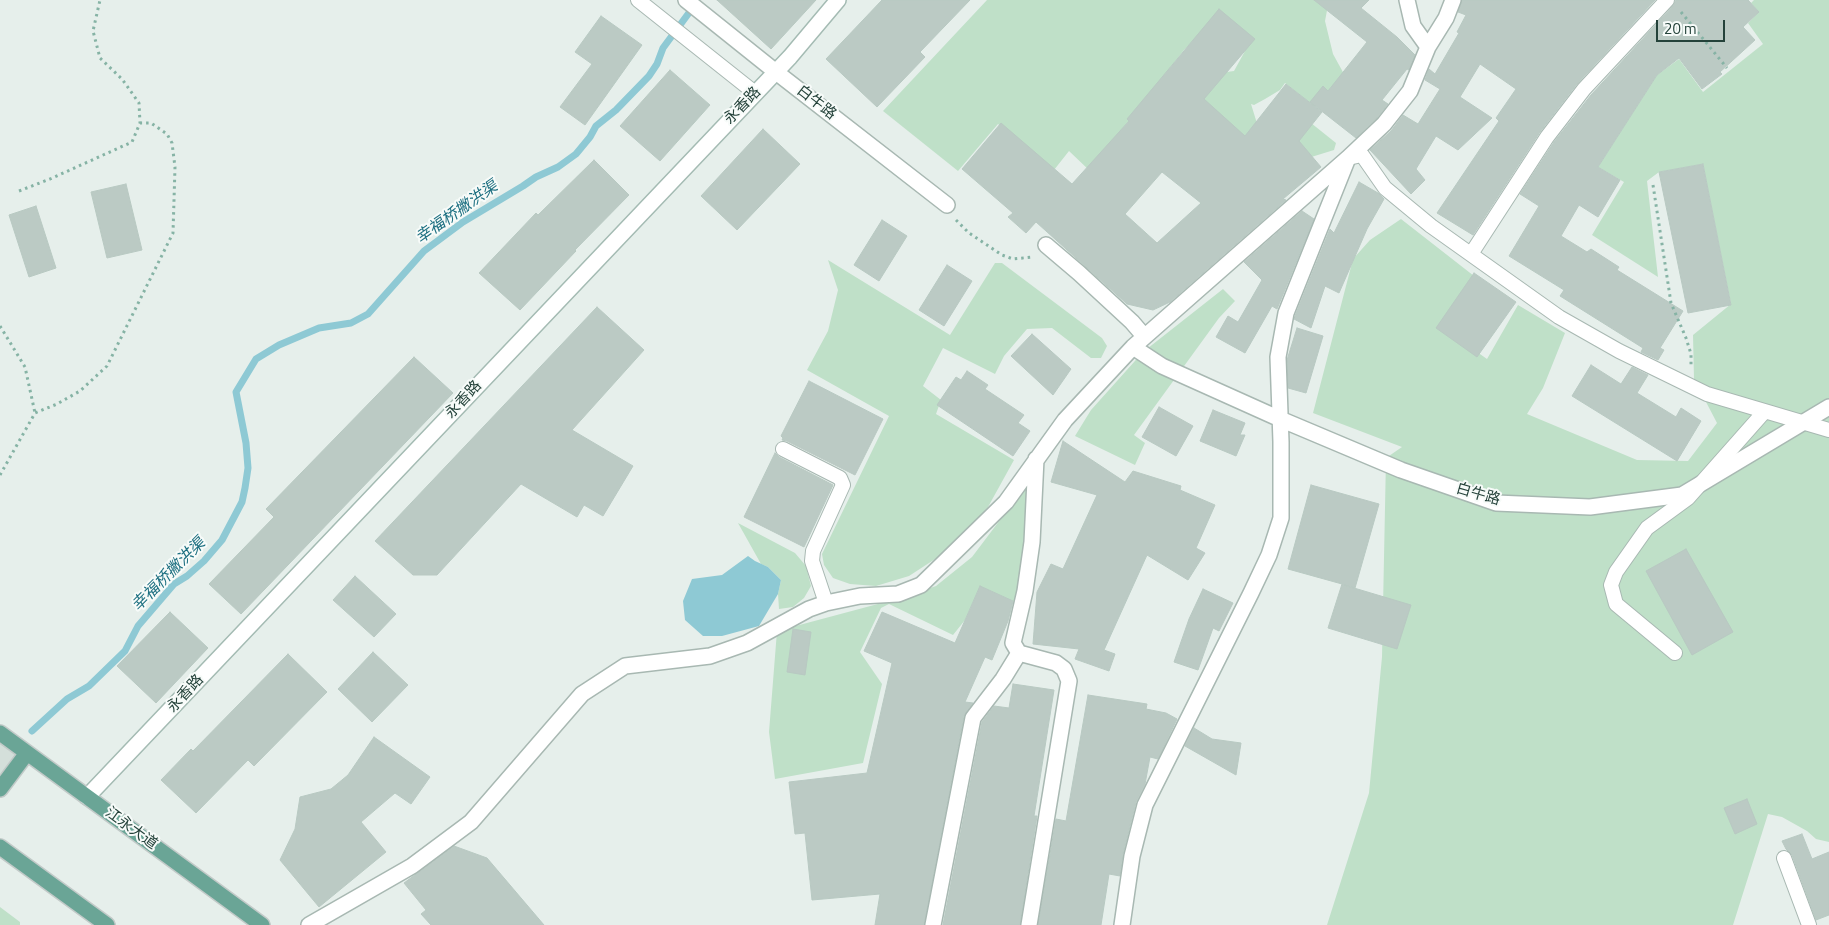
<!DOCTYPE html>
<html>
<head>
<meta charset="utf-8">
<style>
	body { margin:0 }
	#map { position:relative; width:1829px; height:925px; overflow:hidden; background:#e6efeb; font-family:"Titillium Web",sans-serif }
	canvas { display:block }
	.scale { position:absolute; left:1656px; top:20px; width:69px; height:22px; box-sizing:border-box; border:2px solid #24423a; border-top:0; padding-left:6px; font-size:15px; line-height:18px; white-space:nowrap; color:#24423a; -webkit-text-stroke:4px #f7fbf9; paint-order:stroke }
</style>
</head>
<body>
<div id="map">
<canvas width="1829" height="925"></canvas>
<div class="scale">20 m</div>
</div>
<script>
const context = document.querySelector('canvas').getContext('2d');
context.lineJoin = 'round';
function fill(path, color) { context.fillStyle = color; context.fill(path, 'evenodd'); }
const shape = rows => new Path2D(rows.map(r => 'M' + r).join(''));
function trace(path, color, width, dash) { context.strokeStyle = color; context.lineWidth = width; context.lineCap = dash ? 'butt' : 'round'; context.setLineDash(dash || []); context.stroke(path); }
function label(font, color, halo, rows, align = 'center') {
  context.font = font + ' "Titillium Web","Noto Sans SC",sans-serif'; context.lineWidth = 4; context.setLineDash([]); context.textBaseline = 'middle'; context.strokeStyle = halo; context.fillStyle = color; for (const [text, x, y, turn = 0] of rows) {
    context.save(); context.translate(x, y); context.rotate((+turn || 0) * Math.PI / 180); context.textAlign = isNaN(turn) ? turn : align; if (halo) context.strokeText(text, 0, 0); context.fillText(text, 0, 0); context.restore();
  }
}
const built = shape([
	[0,733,27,753,0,789]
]);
const green = shape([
	[987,0,1329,0,1325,21,1333,54,1344,74,1315,107,1285,83,1280,90,1265,99,1254,105,1251,104,1259,130,1311,123,1336,143,1334,150,1279,167,1192,93,1212,74,1234,71,1245,51,1206,29,1184,50,1090,171,1069,151,1054,170,998,124,958,171,883,111],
	[1754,0,1829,0,1829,842,1816,839,1807,831,1782,817,1768,814,1733,925,1327,925,1369,793,1382,657,1386,458,1402,447,1313,413,1353,259,1370,240,1401,219,1474,276,1443,328,1487,359,1518,305,1565,333,1543,388,1527,414,1637,460,1688,461,1717,423,1694,379,1693,335,1731,304,1703,164,1659,172,1647,181,1658,277,1592,235,1624,182,1598,167,1657,75,1679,59,1703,92,1763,44,1748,23,1759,12,1751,3],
	[828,260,950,335,995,263,1002,263,1102,338,1107,346,1101,358,1091,358,1052,328,1027,329,1004,356,995,374,943,348,923,386,941,400,936,414,1014,460,988,507,949,550,909,576,876,586,850,584,833,578,824,565,822,554,889,416,807,370,828,331,838,290],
	[1223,289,1235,301,1219,318,1134,435,1145,443,1135,465,1075,436,1091,410,1143,352],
	[1028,483,1029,518,1017,603,980,587,965,620,953,635,889,604,881,608,860,652,882,684,863,763,775,779,769,732,777,631,904,597,936,586,972,557],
	[738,523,795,553,806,566,811,586,804,598,793,607,779,609,778,594,781,580,768,567,761,564],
	[0,907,20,922,20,925,0,925]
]);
const water = shape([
	[748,556,755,561,768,567,781,580,778,594,759,626,722,636,703,636,685,620,683,601,692,579,722,575]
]);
const stream = shape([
	[32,731,67,699,89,686,125,651,138,626,174,584,187,576,204,561,222,540,242,502,245,488,248,468,246,443,236,392,256,359,279,345,319,328,351,323,368,314,424,251,463,222,523,186,536,177,558,167,576,154,590,137,596,126,616,110,649,76,657,64,663,48,694,6]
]);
const building = shape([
	[717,0,816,0,771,49,717,0],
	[882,0,970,0,920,52,925,57,877,107,826,59,882,0],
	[1314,0,1369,0,1361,8,1397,37,1415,55,1409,70,1407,69,1382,100,1388,104,1377,118,1356,138,1310,102,1323,86,1328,91,1367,42,1314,0],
	[1462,0,1655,0,1577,84,1540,132,1473,235,1437,213,1499,121,1496,118,1516,89,1480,64,1460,97,1492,118,1458,150,1436,136,1416,169,1425,180,1411,194,1370,150,1391,131,1403,115,1418,124,1440,89,1425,80,1429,69,1435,74,1459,33,1457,32,1466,15,1458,12,1462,0],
	[1676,0,1748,0,1759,12,1743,27,1755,40,1720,72,1722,74,1702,89,1679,58,1657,75,1598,167,1620,180,1598,217,1579,205,1561,236,1587,252,1591,249,1619,267,1617,270,1683,311,1660,348,1664,350,1658,360,1641,352,1643,348,1560,296,1564,290,1509,256,1539,206,1520,194,1554,142,1591,95,1673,6,1676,0],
	[1219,9,1255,39,1204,99,1245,136,1286,84,1322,112,1299,141,1321,167,1283,199,1286,200,1170,302,1153,310,1127,304,1036,222,1026,233,1008,217,1013,213,962,169,1001,123,1072,184,1129,121,1127,119,1219,9],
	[1162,172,1201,203,1157,243,1125,214,1162,172],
	[601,16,642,45,585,125,560,107,592,64,575,52,601,16],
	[670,70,710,105,660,161,620,126,670,70],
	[763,129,800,164,737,230,701,196,763,129],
	[594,160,629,195,575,250,576,251,520,310,479,273,536,213,538,215,594,160],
	[1703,164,1731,305,1688,313,1659,172,1703,164],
	[1359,182,1378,193,1384,199,1367,229,1339,293,1325,286,1311,328,1294,319,1295,316,1330,229,1334,233,1359,182],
	[126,184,142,250,107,258,91,192,126,184],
	[36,206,56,268,29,277,9,215,36,206],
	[1302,211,1314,219,1277,309,1272,306,1245,353,1216,337,1228,316,1238,322,1262,280,1244,262,1302,211],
	[882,220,907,236,879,281,854,265,882,220],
	[947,265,972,281,944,326,919,310,947,265],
	[1474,273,1516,302,1477,357,1436,328,1474,273],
	[597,307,644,350,572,430,633,466,603,516,584,505,577,517,521,484,437,575,413,575,375,541,597,307],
	[1297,328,1323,336,1306,393,1288,388,1287,360,1297,328],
	[1032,334,1071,369,1053,395,1011,356,1032,334],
	[414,357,453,393,241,614,209,584,274,517,266,509,414,357],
	[1591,365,1621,384,1632,367,1648,375,1637,393,1676,417,1681,408,1701,421,1677,461,1572,396,1591,365],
	[967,371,988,385,985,389,1024,415,1018,423,1030,431,1013,456,937,405,956,377,961,380,967,371],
	[809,381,883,419,855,475,787,441,782,440,783,438,781,436,809,381],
	[1159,407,1193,426,1176,456,1142,437,1159,407],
	[1213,410,1245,423,1240,435,1245,435,1236,456,1200,441,1213,410],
	[1063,441,1125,482,1133,471,1181,486,1180,490,1215,505,1196,548,1205,553,1188,580,1147,555,1104,650,1115,654,1109,671,1075,659,1079,649,1033,644,1037,592,1051,564,1063,569,1097,495,1051,482,1063,441],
	[775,453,779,457,833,485,804,547,744,517,775,453],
	[1311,485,1379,504,1355,588,1344,585,1411,605,1397,649,1328,628,1342,584,1288,569,1311,485],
	[1686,549,1733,632,1692,655,1646,571,1686,549],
	[355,576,396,614,374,637,333,600,355,576],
	[980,586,1013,601,1008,621,992,660,985,657,965,702,973,703,964,716,924,925,875,925,880,894,812,900,805,833,795,834,789,782,867,773,892,663,864,651,882,612,955,643,980,586],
	[1203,589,1233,603,1219,631,1213,628,1198,670,1174,662,1189,619,1203,589],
	[170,612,208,648,156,703,117,666,170,612],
	[793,629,811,632,805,675,787,672,793,629],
	[373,652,408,685,372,722,338,689,373,652],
	[288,654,327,692,254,766,248,760,196,813,161,780,191,749,193,751,288,654],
	[1013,684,1054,690,1034,816,1037,816,1020,925,943,925,982,722,994,706,1009,708,1013,684],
	[1088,695,1147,704,1146,709,1166,713,1177,719,1158,759,1150,757,1145,784,1136,802,1123,854,1120,876,1109,874,1101,925,1038,925,1056,819,1066,821,1088,695],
	[1194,728,1212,739,1241,743,1236,775,1185,746,1194,728],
	[374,737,430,777,411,804,395,793,361,822,386,852,319,907,280,860,295,829,300,797,331,789,348,775,374,737],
	[1747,799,1757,824,1735,834,1724,808,1747,799],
	[1802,834,1812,859,1829,852,1829,915,1816,920,1792,855,1786,849,1782,841,1802,834],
	[454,846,487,858,544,925,431,925,421,914,426,910,404,883,454,846]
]);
const path = shape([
	[1681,12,1727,68],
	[1653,185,1671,303,1686,338,1691,354,1691,367],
	[19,191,50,179,132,142,140,123,139,103,122,79,100,58,93,31,100,0],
	[956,220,969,233,1002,255,1013,259,1032,257],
	[0,326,25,367,35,413],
	[0,475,35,413,57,404,80,391,107,366,173,233,175,167,172,143,167,134,151,123,140,123]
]);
const lane = shape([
	[638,0,755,93],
	[1348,158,1362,155,1385,188,1431,226,1559,317,1619,351,1707,394,1829,430],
	[1471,254,1547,137,1584,89,1667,0],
	[783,449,840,478,843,485,813,551,812,561,826,603],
	[1675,653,1616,604,1611,585,1616,572,1647,528,1688,498,1765,411],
	[1784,858,1809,925]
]);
const street = shape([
	[686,0,776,72,947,205],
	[1407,0,1413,26,1428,47],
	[1046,245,1079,273,1132,322,1144,336],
	[1133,347,1162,366,1280,419,1401,470,1496,503,1590,507,1682,495,1829,407],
	[309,925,412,866,471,822,582,694,625,666,710,656,747,643,809,609,826,603,860,596,898,594,921,585,1006,502,1065,420,1133,347,1348,158],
	[933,925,973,718,1003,679,1019,653],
	[1029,925,1069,681,1064,669,1056,663,1019,653,1013,643,1025,591,1032,542,1036,459],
	[1122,925,1132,856,1145,805,1251,593,1269,555,1281,518,1281,442,1278,357,1286,313,1348,158,1384,124,1410,91,1428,47,1446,18,1453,0]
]);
const secondary = shape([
	[87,797,790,57,838,0]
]);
const primary = shape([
	[0,733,262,925],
	[0,789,27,753],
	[0,847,107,925]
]);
const streetNames = [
	["白牛路",816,103,38],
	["永香路",743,106,-46],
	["永香路",464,400,-47],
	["白牛路",1478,495,16],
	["永香路",186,694,-47],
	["江永大道",131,829,36]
];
const waterNames = [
	["幸福桥撇洪渠",457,213,-35],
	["幸福桥撇洪渠",169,575,-45]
];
fill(built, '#d4dfda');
fill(green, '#bfe0c8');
fill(water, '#8ec9d4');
trace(stream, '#8ec9d4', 7);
fill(building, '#bbcac4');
trace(building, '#b8c9c2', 1);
trace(lane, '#a8b8b2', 16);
trace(street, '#a8b8b2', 18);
trace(secondary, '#a4bbb3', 18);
trace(primary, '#c2cac8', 18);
trace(path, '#86b3a5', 3, [2.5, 4]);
trace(lane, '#fff', 14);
trace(street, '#fff', 15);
trace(secondary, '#fff', 15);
trace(primary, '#6aa596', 15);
label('15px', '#24423a', '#f7fbf9', streetNames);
label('italic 16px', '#1c6f80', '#f7fbf9', waterNames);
</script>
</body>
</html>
